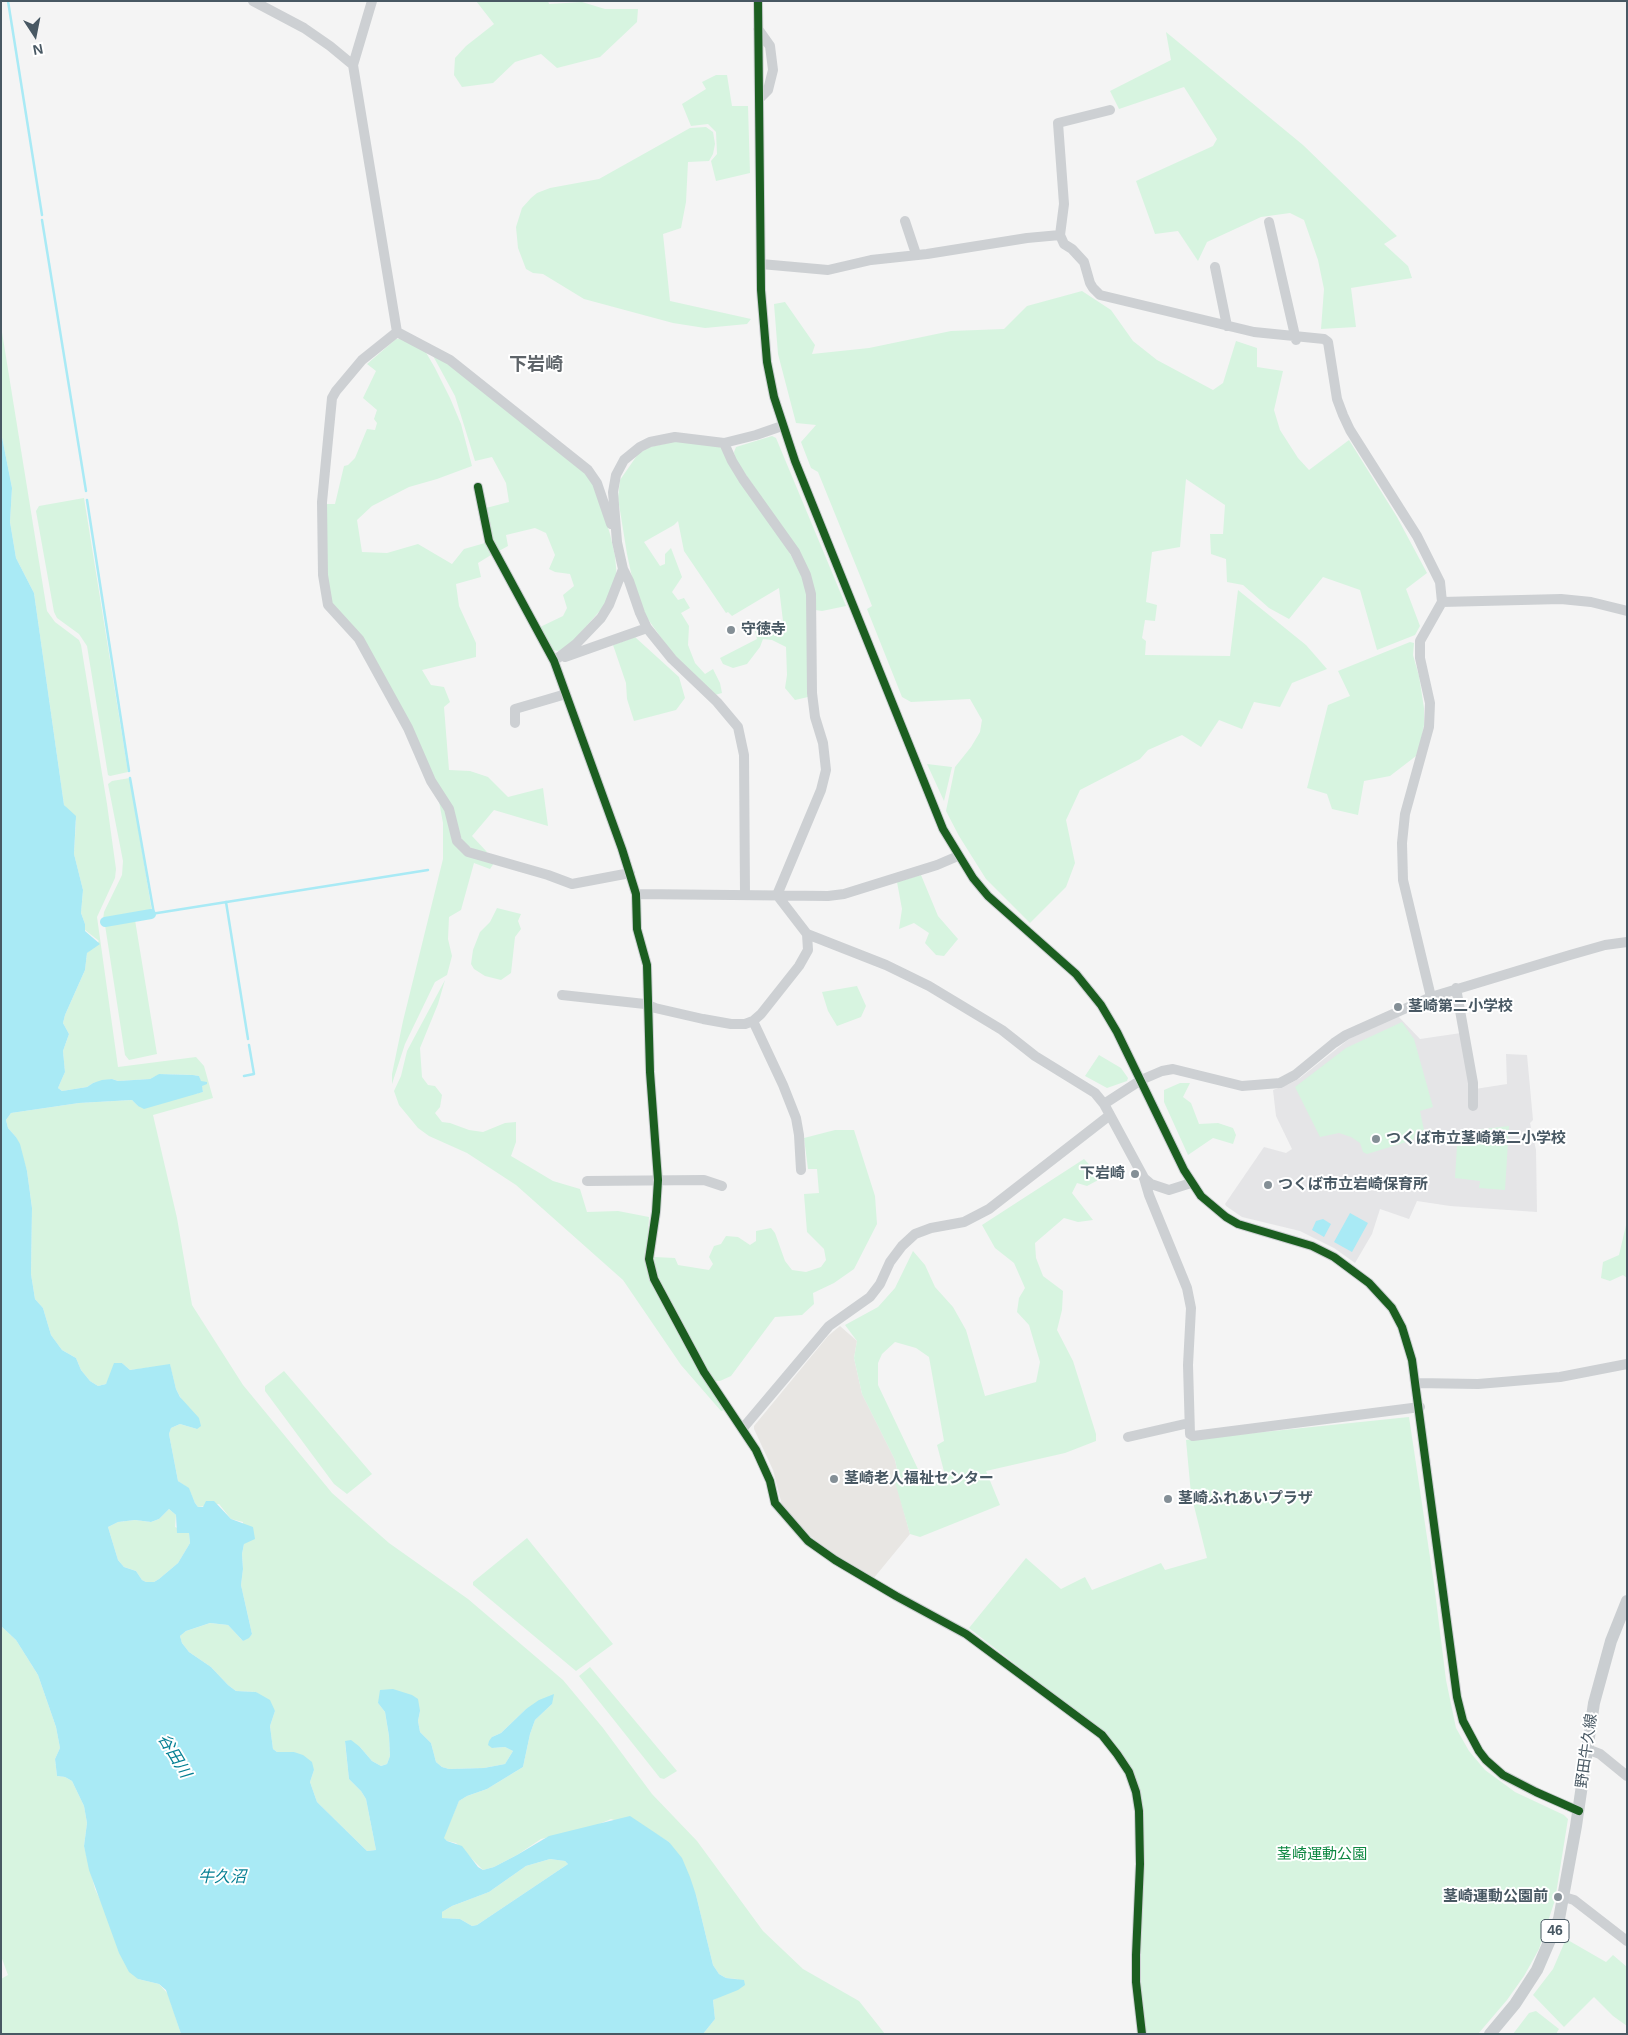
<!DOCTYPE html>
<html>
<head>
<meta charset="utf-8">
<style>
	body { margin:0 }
	#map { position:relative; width:1628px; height:2035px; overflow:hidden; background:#f4f4f4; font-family:Helvetica,sans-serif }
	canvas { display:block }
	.frame { position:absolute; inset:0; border:2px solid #485863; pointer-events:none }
	.north { position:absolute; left:10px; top:10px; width:50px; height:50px; -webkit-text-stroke:4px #fff; paint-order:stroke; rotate:169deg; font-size:14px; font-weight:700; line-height:20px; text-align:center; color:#485863 }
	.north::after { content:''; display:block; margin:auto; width:18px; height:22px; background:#485863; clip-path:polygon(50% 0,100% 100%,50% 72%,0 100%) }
</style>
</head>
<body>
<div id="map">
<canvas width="1628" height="2035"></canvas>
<div class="frame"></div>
<div class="north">N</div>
</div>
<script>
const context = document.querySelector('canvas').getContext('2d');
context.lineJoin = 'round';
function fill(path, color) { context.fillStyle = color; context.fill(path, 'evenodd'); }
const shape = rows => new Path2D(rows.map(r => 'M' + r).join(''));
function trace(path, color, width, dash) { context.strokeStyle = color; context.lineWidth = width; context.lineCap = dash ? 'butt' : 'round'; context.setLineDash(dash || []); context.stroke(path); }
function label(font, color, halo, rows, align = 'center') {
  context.font = font + ' Helvetica,"Noto Sans JP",sans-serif'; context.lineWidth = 4; context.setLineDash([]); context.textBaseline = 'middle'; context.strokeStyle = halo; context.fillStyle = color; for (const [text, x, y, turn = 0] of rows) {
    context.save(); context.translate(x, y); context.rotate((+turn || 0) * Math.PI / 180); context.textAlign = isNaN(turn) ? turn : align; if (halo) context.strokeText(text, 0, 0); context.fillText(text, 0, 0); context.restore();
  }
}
const commercial = shape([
	[840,1326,857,1341,854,1358,862,1394,895,1460,898,1474,895,1479,910,1534,873,1579,821,1546,783,1509,773,1470,754,1429,754,1426,828,1336]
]);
const education = shape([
	[1398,1016,1420,1039,1461,1033,1475,1089,1507,1084,1506,1054,1527,1055,1533,1120,1530,1123,1536,1150,1537,1212,1450,1206,1417,1201,1409,1219,1380,1209,1372,1234,1355,1263,1334,1248,1300,1231,1242,1217,1226,1206,1225,1204,1264,1147,1286,1153,1292,1149,1276,1116,1273,1090,1289,1084,1300,1078,1349,1039]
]);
const green = shape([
	[476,1,548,1,549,4,582,2,605,9,638,9,637,22,600,57,557,68,541,54,515,62,493,83,462,87,454,75,455,58,466,46,494,24],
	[1166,32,1303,145,1397,236,1384,244,1408,266,1412,278,1351,288,1356,327,1321,329,1324,289,1318,260,1304,220,1290,213,1261,217,1207,242,1198,261,1178,231,1155,234,1136,181,1213,146,1217,139,1184,87,1119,109,1110,91,1171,60],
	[716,75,727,75,732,106,748,106,750,173,716,181,711,161,717,154,716,132,708,124,691,126,682,104,706,89,702,82],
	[706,127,713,132,715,144,713,154,709,161,688,162,686,202,681,228,663,234,670,301,751,319,747,324,705,328,673,323,584,299,543,274,533,273,526,269,518,248,516,227,522,208,531,198,537,193,550,188,599,179,690,128],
	[1082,291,1111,310,1133,341,1157,360,1213,390,1223,383,1236,341,1257,348,1257,367,1283,371,1274,410,1280,430,1298,458,1309,470,1349,440,1397,517,1427,573,1406,589,1420,626,1415,635,1377,650,1360,590,1323,577,1289,619,1269,608,1243,585,1227,582,1226,559,1211,554,1210,534,1223,534,1225,505,1186,479,1180,547,1152,552,1146,602,1157,605,1155,621,1145,620,1142,638,1146,641,1145,655,1230,656,1238,590,1306,645,1327,669,1292,683,1280,707,1254,702,1242,729,1219,720,1201,747,1182,735,1148,750,1140,759,1080,790,1066,820,1075,863,1066,887,1030,923,986,879,959,836,946,811,955,767,971,747,980,732,982,720,970,699,911,702,902,697,867,609,872,606,863,583,818,472,811,468,801,442,816,425,796,423,778,354,774,304,785,302,815,345,812,354,869,348,951,331,1004,329,1027,306],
	[1,326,47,611,55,622,79,640,81,645,107,804,116,869,115,878,97,917,118,1067,196,1057,204,1066,213,1098,153,1115,177,1218,192,1305,243,1385,332,1493,389,1543,468,1599,563,1680,603,1728,652,1794,697,1841,763,1931,803,1969,859,2001,885,2034,703,2034,715,2019,713,2000,744,1985,737,1979,726,1978,719,1974,713,1965,696,1895,669,1842,656,1834,611,1819,592,1827,541,1839,517,1855,494,1867,483,1870,456,1843,447,1841,443,1838,459,1801,467,1796,487,1789,523,1767,530,1734,535,1720,552,1704,526,1709,501,1733,492,1737,492,1748,505,1747,513,1751,505,1764,484,1768,449,1769,442,1767,436,1762,431,1743,420,1732,418,1721,420,1711,378,1703,385,1712,389,1736,390,1756,387,1764,381,1766,372,1761,360,1747,345,1742,349,1779,361,1791,366,1799,376,1850,367,1851,317,1802,310,1782,314,1770,294,1752,277,1752,273,1749,270,1726,275,1711,256,1692,236,1691,228,1685,211,1667,189,1652,182,1643,180,1636,186,1631,210,1623,228,1625,243,1641,252,1634,241,1585,243,1569,242,1554,244,1544,243,1522,231,1519,219,1504,198,1507,195,1503,189,1489,178,1481,169,1434,171,1428,180,1424,197,1429,176,1389,170,1365,130,1370,122,1363,106,1384,98,1386,90,1381,81,1370,76,1358,62,1350,51,1335,43,1308,35,1299,31,1274,32,1208,27,1171,16,1137,8,1128,6,1120,11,1113,79,1103,132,1100,138,1106,203,1092,199,1076,193,1075,160,1074,150,1079,118,1081,112,1079,93,1083,87,1087,62,1091,58,1088,65,1072,63,1051,69,1034,63,1023,65,1015,85,970,87,953,99,941,85,930,85,924,81,913,83,890,74,854,76,821,64,805,34,593,16,558,10,522,12,488,1,432],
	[396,339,400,339,424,349,435,368,450,398,461,424,472,466,437,479,409,487,372,506,357,520,362,552,387,553,418,544,452,564,464,549,485,543,491,555,478,563,481,577,456,584,459,606,476,643,476,657,422,670,431,685,444,687,450,702,444,707,449,770,470,771,488,777,508,797,543,788,548,826,494,810,472,836,487,852,479,852,464,844,411,726,330,602,327,581,326,504,335,504,344,466,348,465,355,458,367,429,375,430,377,423,374,419,377,410,363,398,376,371,367,364],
	[432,354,446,362,584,471,596,488,610,534,615,556,617,578,606,604,567,648,558,651,553,650,538,628,563,616,567,608,563,595,574,586,570,574,555,572,549,569,555,555,546,533,535,528,506,535,508,546,499,551,492,539,486,508,509,502,506,483,492,457,475,461,455,396],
	[772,436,776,438,846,606,822,611,815,610,799,552,735,459,734,452,736,447],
	[677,441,721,446,780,535,802,576,807,593,808,697,795,700,785,688,787,675,786,647,772,640,763,639,760,647,747,664,733,668,723,664,720,658,757,639,755,631,757,626,771,626,783,621,779,588,732,616,728,612,726,613,684,551,678,521,674,525,644,542,660,566,665,564,665,554,671,548,682,577,672,592,678,600,684,598,690,608,681,613,689,626,688,645,695,663,705,674,713,669,720,683,722,693,715,695,674,656,645,615,633,582,627,554,618,498,620,480,638,454,650,447],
	[84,498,128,772,110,776,108,775,87,646,79,634,57,618,54,612,36,511,39,506],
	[635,637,679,677,685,698,676,710,634,721,627,699,626,683,613,645],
	[1410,642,1414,643,1413,655,1419,676,1424,708,1424,725,1420,745,1416,756,1390,776,1364,781,1358,815,1332,809,1327,794,1307,788,1328,705,1350,696,1338,671],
	[927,764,952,767,944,801],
	[130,778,152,912,103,920,104,912,122,875,123,861,108,784,112,781],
	[438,796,446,808,453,838,494,863,490,869,474,863,461,910,449,917,448,939,452,956,447,975,435,982,405,1044,392,1084,392,1074,403,1021,443,859,443,823],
	[921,875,938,916,958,939,944,956,936,955,925,943,929,933,914,923,899,929,902,909,897,882],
	[497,908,521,914,518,921,521,929,515,937,511,973,501,980,485,976,474,969,471,964,473,950,480,932,490,922],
	[135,920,157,1054,129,1060,125,1055,105,925],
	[445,980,438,1004,420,1048,422,1077,428,1085,435,1086,442,1095,440,1107,435,1113,442,1122,450,1123,469,1130,483,1132,505,1123,516,1122,516,1142,511,1156,553,1181,580,1189,587,1212,618,1211,649,1217,646,1269,679,1335,725,1410,721,1411,681,1365,623,1280,516,1185,467,1153,429,1136,418,1128,399,1105,394,1091,401,1076,407,1051],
	[857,986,866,1006,861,1017,837,1026,828,1011,822,992],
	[1402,1022,1414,1039,1433,1107,1420,1111,1424,1130,1415,1134,1413,1140,1367,1154,1363,1152,1360,1143,1351,1137,1339,1133,1320,1137,1295,1087,1346,1048],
	[1099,1055,1121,1068,1128,1078,1127,1081,1107,1088,1085,1076],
	[1180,1083,1190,1083,1183,1097,1191,1103,1199,1124,1218,1123,1233,1128,1236,1135,1233,1144,1213,1138,1188,1155,1164,1102,1164,1090],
	[1509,1126,1505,1190,1479,1188,1480,1181,1455,1178,1457,1146,1476,1134,1475,1130],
	[835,1130,854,1130,875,1196,877,1224,854,1269,834,1283,813,1293,814,1304,802,1315,775,1317,731,1376,720,1381,715,1381,694,1349,656,1273,654,1257,675,1258,678,1265,709,1270,713,1264,709,1257,714,1246,721,1244,726,1236,738,1237,750,1245,756,1241,756,1231,771,1228,775,1233,785,1261,792,1270,806,1272,821,1267,826,1260,824,1249,807,1232,804,1194,819,1193,817,1169,808,1169,804,1138],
	[1084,1159,1102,1178,1087,1186,1077,1183,1072,1193,1093,1220,1078,1222,1064,1218,1035,1243,1036,1258,1043,1276,1063,1291,1062,1310,1057,1330,1073,1361,1096,1434,1096,1441,1065,1453,986,1471,1000,1505,920,1537,910,1534,895,1482,898,1474,895,1460,862,1394,854,1358,857,1341,845,1325,878,1307,895,1288,913,1251,925,1265,935,1287,953,1307,966,1330,985,1396,1036,1382,1040,1362,1029,1325,1017,1312,1019,1298,1025,1288,1014,1263,995,1248,982,1225],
	[895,1342,916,1348,929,1357,944,1441,937,1445,946,1479,926,1486,878,1385,878,1363,882,1354],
	[1627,1221,1627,1278,1623,1275,1610,1281,1601,1278,1603,1262,1619,1255],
	[284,1371,372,1474,347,1494,334,1484,265,1391,265,1386],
	[1409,1417,1434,1584,1446,1680,1456,1728,1469,1751,1485,1770,1515,1792,1564,1815,1568,1819,1555,1900,1539,1949,1524,1976,1507,2000,1478,2034,1144,2034,1139,1979,1142,1812,1123,1756,1029,1675,969,1628,1026,1558,1061,1589,1085,1577,1092,1590,1161,1563,1165,1570,1207,1558,1191,1494,1186,1440],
	[169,1509,176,1515,175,1527,189,1533,190,1543,178,1563,159,1579,154,1582,146,1582,142,1580,136,1571,124,1567,118,1560,108,1527,118,1522,135,1520,151,1522,159,1519],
	[527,1538,613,1644,576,1671,473,1585,473,1582],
	[1,1626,16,1640,38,1675,56,1727,60,1748,55,1759,57,1776,65,1777,72,1781,84,1806,87,1823,84,1846,95,1889,138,1979,159,1984,168,1994,181,2034,1,2034,1,1979,8,1975,1,1956],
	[590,1667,677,1771,664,1779,660,1778,579,1676],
	[550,1859,565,1861,568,1864,477,1925,472,1926,460,1919,442,1918,442,1912,452,1906,489,1892,526,1866],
	[1566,1939,1606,1962,1613,1955,1627,1967,1627,2026,1613,2016,1594,1997,1564,2027,1533,1995,1553,1969],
	[1536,2011,1559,2029,1556,2034,1513,2034,1529,2013]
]);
const water = shape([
	[1,432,12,488,10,522,16,558,34,593,64,805,76,816,74,854,83,890,81,913,85,924,85,931,100,944,87,953,85,970,65,1015,63,1023,69,1034,63,1051,65,1072,58,1088,62,1091,87,1087,93,1083,102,1080,112,1079,118,1081,150,1079,159,1074,193,1075,199,1076,201,1081,207,1082,207,1084,202,1086,203,1092,144,1109,138,1106,132,1100,79,1103,11,1113,6,1120,8,1128,16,1137,20,1144,27,1171,32,1208,31,1274,35,1299,43,1308,51,1335,62,1350,76,1358,81,1370,90,1381,98,1386,106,1384,114,1363,122,1363,130,1370,170,1364,176,1389,180,1397,199,1418,201,1426,197,1429,180,1424,171,1428,169,1434,178,1481,189,1488,195,1503,198,1507,203,1507,206,1501,214,1501,231,1519,253,1527,255,1539,244,1544,242,1554,243,1569,241,1585,252,1634,249,1638,243,1641,228,1625,210,1623,186,1631,180,1636,182,1643,189,1652,211,1667,228,1685,236,1691,256,1692,270,1700,275,1711,270,1726,273,1749,277,1752,294,1752,303,1755,312,1762,314,1770,310,1782,317,1802,367,1851,376,1850,366,1799,361,1791,349,1779,345,1741,351,1740,360,1747,372,1761,381,1766,387,1764,390,1756,389,1736,385,1712,378,1703,380,1690,393,1689,412,1695,418,1699,420,1711,418,1721,420,1732,431,1743,436,1762,442,1767,449,1769,484,1768,505,1764,513,1751,505,1747,492,1748,488,1745,489,1741,492,1737,501,1733,526,1709,539,1700,554,1694,552,1704,535,1720,530,1734,523,1767,487,1789,467,1796,459,1801,444,1838,447,1841,462,1846,478,1867,483,1870,494,1867,517,1855,549,1836,630,1816,669,1842,682,1858,690,1877,696,1895,713,1965,719,1974,726,1978,744,1980,745,1985,738,1990,713,2000,715,2019,703,2034,181,2034,166,1990,159,1984,138,1979,129,1972,119,1953,89,1870,84,1846,87,1823,84,1806,72,1781,65,1777,57,1776,55,1759,60,1748,56,1727,38,1675,16,1640,1,1626],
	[169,1509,176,1515,177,1533,189,1533,190,1543,178,1563,159,1579,154,1582,146,1582,142,1580,136,1571,124,1567,118,1560,108,1527,118,1522,135,1520,151,1522,159,1519],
	[550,1859,565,1861,568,1864,477,1925,472,1926,460,1919,442,1918,442,1912,452,1906,489,1892,526,1866],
	[1350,1213,1368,1223,1352,1252,1334,1242],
	[1323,1219,1331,1224,1324,1237,1312,1230,1316,1221]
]);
const stream = shape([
	[8,1,42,215],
	[42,220,86,491],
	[87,500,129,771],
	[130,778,154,914],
	[226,902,248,1039],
	[151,914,428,870],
	[244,1076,254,1074,249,1045]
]);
const canal = shape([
	[105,922,151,914]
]);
const minor = shape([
	[253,1,304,28,330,46,353,65,397,332],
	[758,1,761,290,767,362,774,397,795,461,943,829,973,878,988,896,1076,974,1101,1005,1117,1032,1184,1170,1201,1196,1226,1217,1238,1224,1312,1246,1334,1257,1369,1283,1392,1308,1402,1327,1412,1360,1457,1697,1463,1721,1479,1751,1486,1760,1503,1775,1536,1792,1579,1811],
	[758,29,770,46,773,70,768,90,759,99],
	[353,65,372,1],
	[1110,110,1058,123,1064,204,1060,235,1064,244,1072,249,1084,262,1090,283,1093,288,1100,295,1254,332,1324,339,1328,342,1337,399,1343,415,1350,430,1417,536,1440,582,1442,602,1420,641,1420,658,1430,703,1429,727,1405,814,1402,843,1403,880,1431,997],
	[905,221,916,254],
	[1269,222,1296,340],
	[761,264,828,270,871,260,927,254,1027,238,1060,235],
	[1215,267,1227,326],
	[397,332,362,360,336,391,332,398,322,502,323,575,328,605,359,639,408,728,431,781,449,809,457,841,468,852,548,875,572,884,630,873],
	[397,332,450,360,588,470,597,483,611,524],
	[724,443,732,461,743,479,795,552,806,575,811,594,812,693,815,717,823,743,826,770,821,790,777,895,807,934,886,965,929,986,1002,1030,1035,1056,1095,1093,1104,1104,1144,1178,1151,1184,1169,1190,1191,1183],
	[478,487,489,541,554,661,622,849,636,894,637,929,647,965,650,1072,658,1180,656,1212,649,1259,654,1279,704,1372,756,1450,770,1481,775,1503,808,1541,835,1560,896,1596,966,1634,1102,1735,1117,1754,1129,1772,1136,1792,1139,1811,1140,1864,1136,1955,1136,1982,1142,2034],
	[1442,602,1561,599,1591,602,1627,611],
	[565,657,647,628],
	[554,661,576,644,601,618,609,605,623,569],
	[515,723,515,709,566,694],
	[636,894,828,896,844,894,937,865,958,856],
	[745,894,744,755,738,727,717,702,672,659,647,628,640,613,629,581,623,569,617,542,613,492,616,475,624,460,640,447,650,442,675,437,724,443,756,435,782,426],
	[1456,988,1473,1083,1473,1106],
	[562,995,645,1004,655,1008,703,1019,731,1024,745,1024,753,1021,761,1014,799,966,808,950,807,934],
	[753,1021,783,1085,796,1118,799,1135,801,1170],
	[1104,1104,1141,1080,1162,1071,1173,1069,1242,1086,1280,1083,1295,1075,1334,1043,1346,1035,1431,997,1570,955,1605,945,1627,942],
	[1144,1178,1149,1195,1187,1288,1191,1308,1188,1365,1190,1434,1193,1436,1420,1407],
	[587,1181,704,1180,722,1186],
	[1416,1383,1478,1384,1502,1382,1560,1377,1627,1364],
	[743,1428,829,1326,870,1297,880,1284,890,1262,902,1246,915,1234,931,1228,964,1222,989,1209,1110,1115],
	[1128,1437,1189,1423],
	[1587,1749,1600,1754,1627,1776],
	[1564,1897,1574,1900,1627,1941]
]);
const major = shape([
	[1490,2034,1515,2004,1537,1970,1559,1919,1576,1826,1594,1703,1611,1641,1627,1601]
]);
const cycleway = shape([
	[758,1,761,290,767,362,774,397,795,461,943,829,973,878,988,896,1076,974,1101,1005,1117,1032,1184,1170,1201,1196,1226,1217,1238,1224,1312,1246,1334,1257,1369,1283,1392,1308,1402,1327,1412,1360,1457,1697,1463,1721,1479,1751,1486,1760,1503,1775,1536,1792,1579,1811],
	[478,487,489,541,554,661,622,849,636,894,637,929,647,965,650,1072,658,1180,656,1212,649,1259,654,1279,704,1372,756,1450,770,1481,775,1503,808,1541,835,1560,896,1596,966,1634,1102,1735,1117,1754,1129,1772,1136,1792,1139,1811,1140,1864,1136,1955,1136,1982,1142,2034]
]);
const markers = [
	[731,630,5,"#848f96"],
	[1398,1007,5,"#848f96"],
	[1376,1139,5,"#848f96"],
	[1135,1174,5,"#848f96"],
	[1268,1185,5,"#848f96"],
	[834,1479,5,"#848f96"],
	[1168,1499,5,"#848f96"],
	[1558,1897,5,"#848f96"]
];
const shields = [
	[1555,1931,28]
];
const shieldNames = [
	["46",1555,1931]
];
const poiNames = [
	["守徳寺",741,630],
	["茎崎第二小学校",1408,1007],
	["つくば市立茎崎第二小学校",1386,1139],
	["下岩崎",1125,1174,"right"],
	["つくば市立岩崎保育所",1278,1185],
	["茎崎老人福祉センター",844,1479],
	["茎崎ふれあいプラザ",1178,1499],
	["茎崎運動公園前",1548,1897,"right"]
];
const streetNames = [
	["野田牛久線",1587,1751,-82]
];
const parkNames = [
	["茎崎運動公園",1322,1855]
];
const waterNames = [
	["谷田川",174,1756,59],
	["牛久沼",222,1878]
];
const quarterNames = [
	["下岩崎",536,365]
];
fill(commercial, '#e8e6e3');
fill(education, '#e5e5e7');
fill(green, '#d7f4e0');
fill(water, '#a9eaf5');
trace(stream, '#a9eaf5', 2.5);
trace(canal, '#a9eaf5', 10);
trace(minor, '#cdd0d3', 10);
trace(major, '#caced1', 12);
trace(cycleway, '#1b5e20', 8);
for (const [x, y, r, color] of markers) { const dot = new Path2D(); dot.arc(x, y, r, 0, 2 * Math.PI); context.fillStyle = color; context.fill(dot); trace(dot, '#fff', 2); }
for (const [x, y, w] of shields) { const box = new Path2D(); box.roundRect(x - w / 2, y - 11.5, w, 23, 4); context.fillStyle = '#fff'; context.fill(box); trace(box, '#485863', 1); }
label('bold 14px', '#485863', null, shieldNames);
label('bold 15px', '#485863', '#fff', poiNames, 'left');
label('15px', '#485863', '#fff', streetNames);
label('15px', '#0e8842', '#fff', parkNames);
label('italic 16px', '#047f93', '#fff', waterNames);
label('bold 18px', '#5e6469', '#fff', quarterNames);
</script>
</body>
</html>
